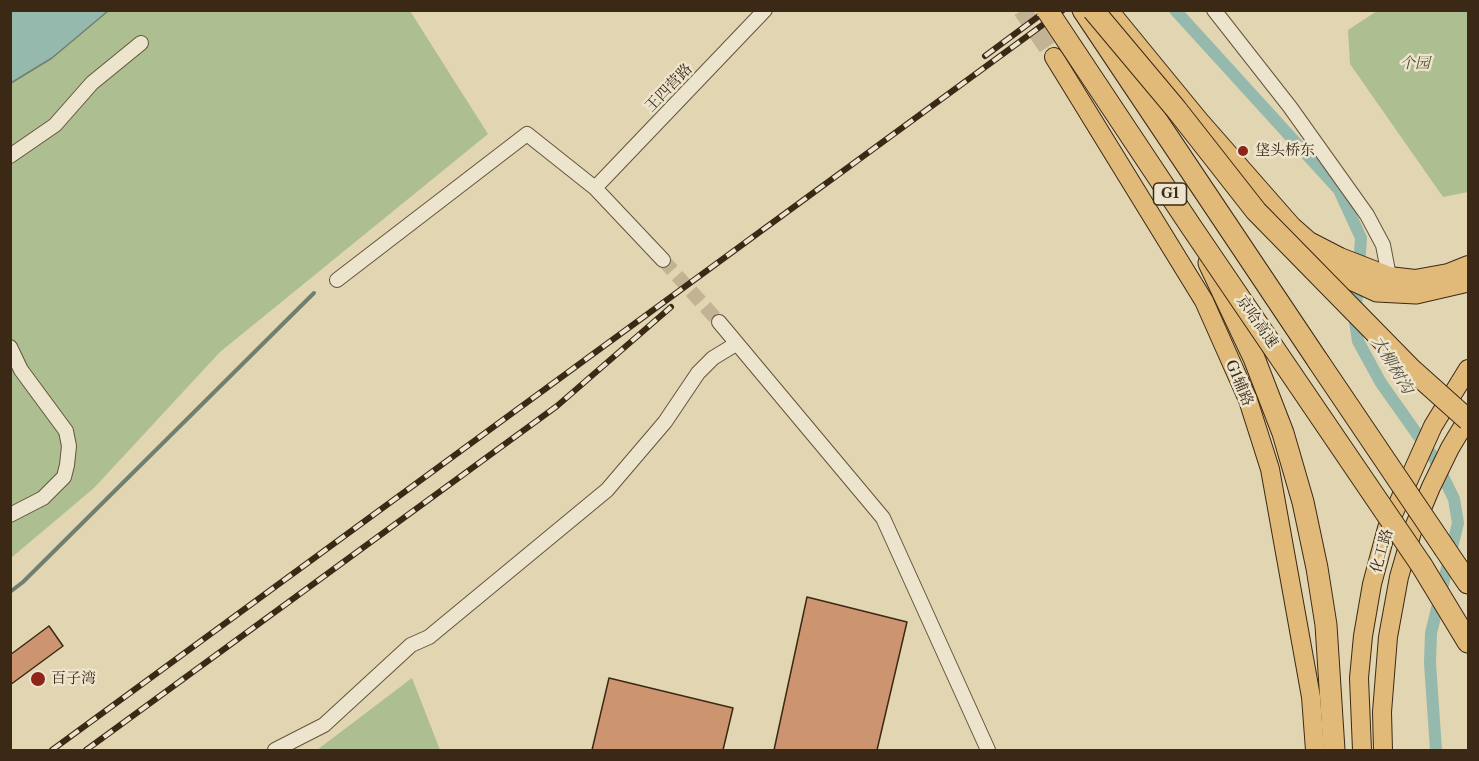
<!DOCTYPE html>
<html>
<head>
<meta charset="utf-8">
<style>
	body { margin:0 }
	#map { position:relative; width:1479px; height:761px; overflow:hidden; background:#e2d5b2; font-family:"Libre Caslon Text",serif }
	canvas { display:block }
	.frame { position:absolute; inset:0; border:12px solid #3b2915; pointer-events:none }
</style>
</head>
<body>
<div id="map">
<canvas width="1479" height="761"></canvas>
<div class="frame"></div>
</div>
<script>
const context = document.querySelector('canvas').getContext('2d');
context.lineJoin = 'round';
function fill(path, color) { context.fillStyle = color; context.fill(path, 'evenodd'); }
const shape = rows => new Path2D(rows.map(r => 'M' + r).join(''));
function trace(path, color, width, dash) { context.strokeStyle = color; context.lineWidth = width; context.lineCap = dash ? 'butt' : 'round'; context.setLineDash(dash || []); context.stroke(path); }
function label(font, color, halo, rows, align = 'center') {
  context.font = font + ' "Libre Caslon Text","Noto Serif SC",serif'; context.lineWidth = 5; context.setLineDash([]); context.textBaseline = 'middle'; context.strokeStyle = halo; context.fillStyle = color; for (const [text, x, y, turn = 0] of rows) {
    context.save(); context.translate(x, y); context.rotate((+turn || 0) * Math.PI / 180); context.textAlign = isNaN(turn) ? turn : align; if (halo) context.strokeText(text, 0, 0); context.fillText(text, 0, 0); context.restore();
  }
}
const green = shape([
	[11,11,410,11,488,134,220,352,94,488,11,558],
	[1377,11,1468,11,1468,192,1443,197,1350,64,1348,30],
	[412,678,440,750,317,750]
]);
const water = shape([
	[11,10,108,10,108,11,52,58,11,83,11,10]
]);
const stream = shape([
	[10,592,23,582,314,293]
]);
const canal = shape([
	[1175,10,1339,190,1361,238,1355,322,1358,341,1381,383,1434,458,1454,499,1458,523,1431,633,1430,663,1436,750]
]);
const building = shape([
	[807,597,907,622,877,750,774,750,807,597],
	[49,626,63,646,10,685,10,655,49,626],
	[609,678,733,708,723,750,592,750,609,678]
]);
const minorTunnel = shape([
	[663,260,719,322]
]);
const majorTunnel = shape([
	[1022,10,1054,57]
]);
const minor = shape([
	[1214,10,1290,107,1367,215,1383,245,1389,276],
	[10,156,55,125,92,83,141,43],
	[595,188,765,10],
	[337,280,527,134,595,188,663,260],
	[719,322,883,518,988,750],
	[10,347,21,370,66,431,69,446,67,465,64,477,43,498,10,515],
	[275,750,324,725,411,645,429,637,607,490,665,422,698,373,713,358,736,344]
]);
const major = shape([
	[1113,15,1199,120,1292,226,1309,241,1340,257,1389,276,1415,279,1448,273,1468,265],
	[1054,57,1204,301,1248,400,1270,469,1311,697,1315,750],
	[1362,750,1359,678,1363,636,1372,584,1387,528,1433,426,1468,369],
	[1383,750,1382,712,1388,637,1399,577,1412,532,1431,487,1450,448,1468,418]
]);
const highway = shape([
	[1083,10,1318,361],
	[1303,257,1377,291,1416,293,1468,281],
	[1209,263,1254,358,1283,433,1303,502,1317,568,1326,625,1334,750],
	[1445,549,1468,583],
	[1422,566,1468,642]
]);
const rail = shape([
	[985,56,1047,10],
	[52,750,1063,10],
	[86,750,557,406,671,307]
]);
const highwayBridge = shape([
	[1047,10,1190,225,1422,566],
	[1093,10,1176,109,1256,211,1411,369,1468,420],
	[1318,361,1445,549]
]);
const markers = [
	[1243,151,6,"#8f2418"],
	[38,679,8,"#8f2418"]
];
const shields = [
	[1170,194,33]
];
const shieldNames = [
	["G1",1170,194]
];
const parkNames = [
	["个园",1415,64]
];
const streetNames = [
	["王四营路",669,88,-46],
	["京哈高速",1257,322,55],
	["G1辅路",1239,383,67],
	["化工路",1382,551,-74]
];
const poiNames = [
	["垡头桥东",1255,151],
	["百子湾",51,679]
];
const waterNames = [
	["大柳树沟",1392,365,59]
];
fill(green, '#adbe90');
fill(water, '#95b9ac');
trace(water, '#717f70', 1.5);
trace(stream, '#717f70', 4);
trace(canal, '#95b9ac', 12);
fill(building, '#cc956f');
trace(building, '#3b2915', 1.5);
trace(minorTunnel, '#c1b393', 14, [14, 7]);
trace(majorTunnel, '#c1b393', 18, [18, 9]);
trace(minor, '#65543c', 16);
trace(major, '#3b2915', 20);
trace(highway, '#3b2915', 23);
trace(minor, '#ece4cd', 14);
trace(major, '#e1ba79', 18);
trace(highway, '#e1ba79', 21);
trace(rail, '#3b2915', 6);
trace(rail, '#ece4cd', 4, [11]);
trace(highwayBridge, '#3b2915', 23, []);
trace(highwayBridge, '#e1ba79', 21);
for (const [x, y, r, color] of markers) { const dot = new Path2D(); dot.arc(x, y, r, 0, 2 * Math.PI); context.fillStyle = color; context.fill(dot); trace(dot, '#ece4cd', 2); }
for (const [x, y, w] of shields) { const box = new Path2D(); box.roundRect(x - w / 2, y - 11, w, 22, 4.5); context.fillStyle = '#ece4cd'; context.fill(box); trace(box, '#3b2915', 1.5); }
label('bold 14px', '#3b2915', null, shieldNames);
label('italic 15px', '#52472e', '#ece4cd', parkNames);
label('15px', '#3b2915', '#ece4cd', streetNames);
label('15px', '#3b2915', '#ece4cd', poiNames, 'left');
label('italic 16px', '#524d3b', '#ece4cd', waterNames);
</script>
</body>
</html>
